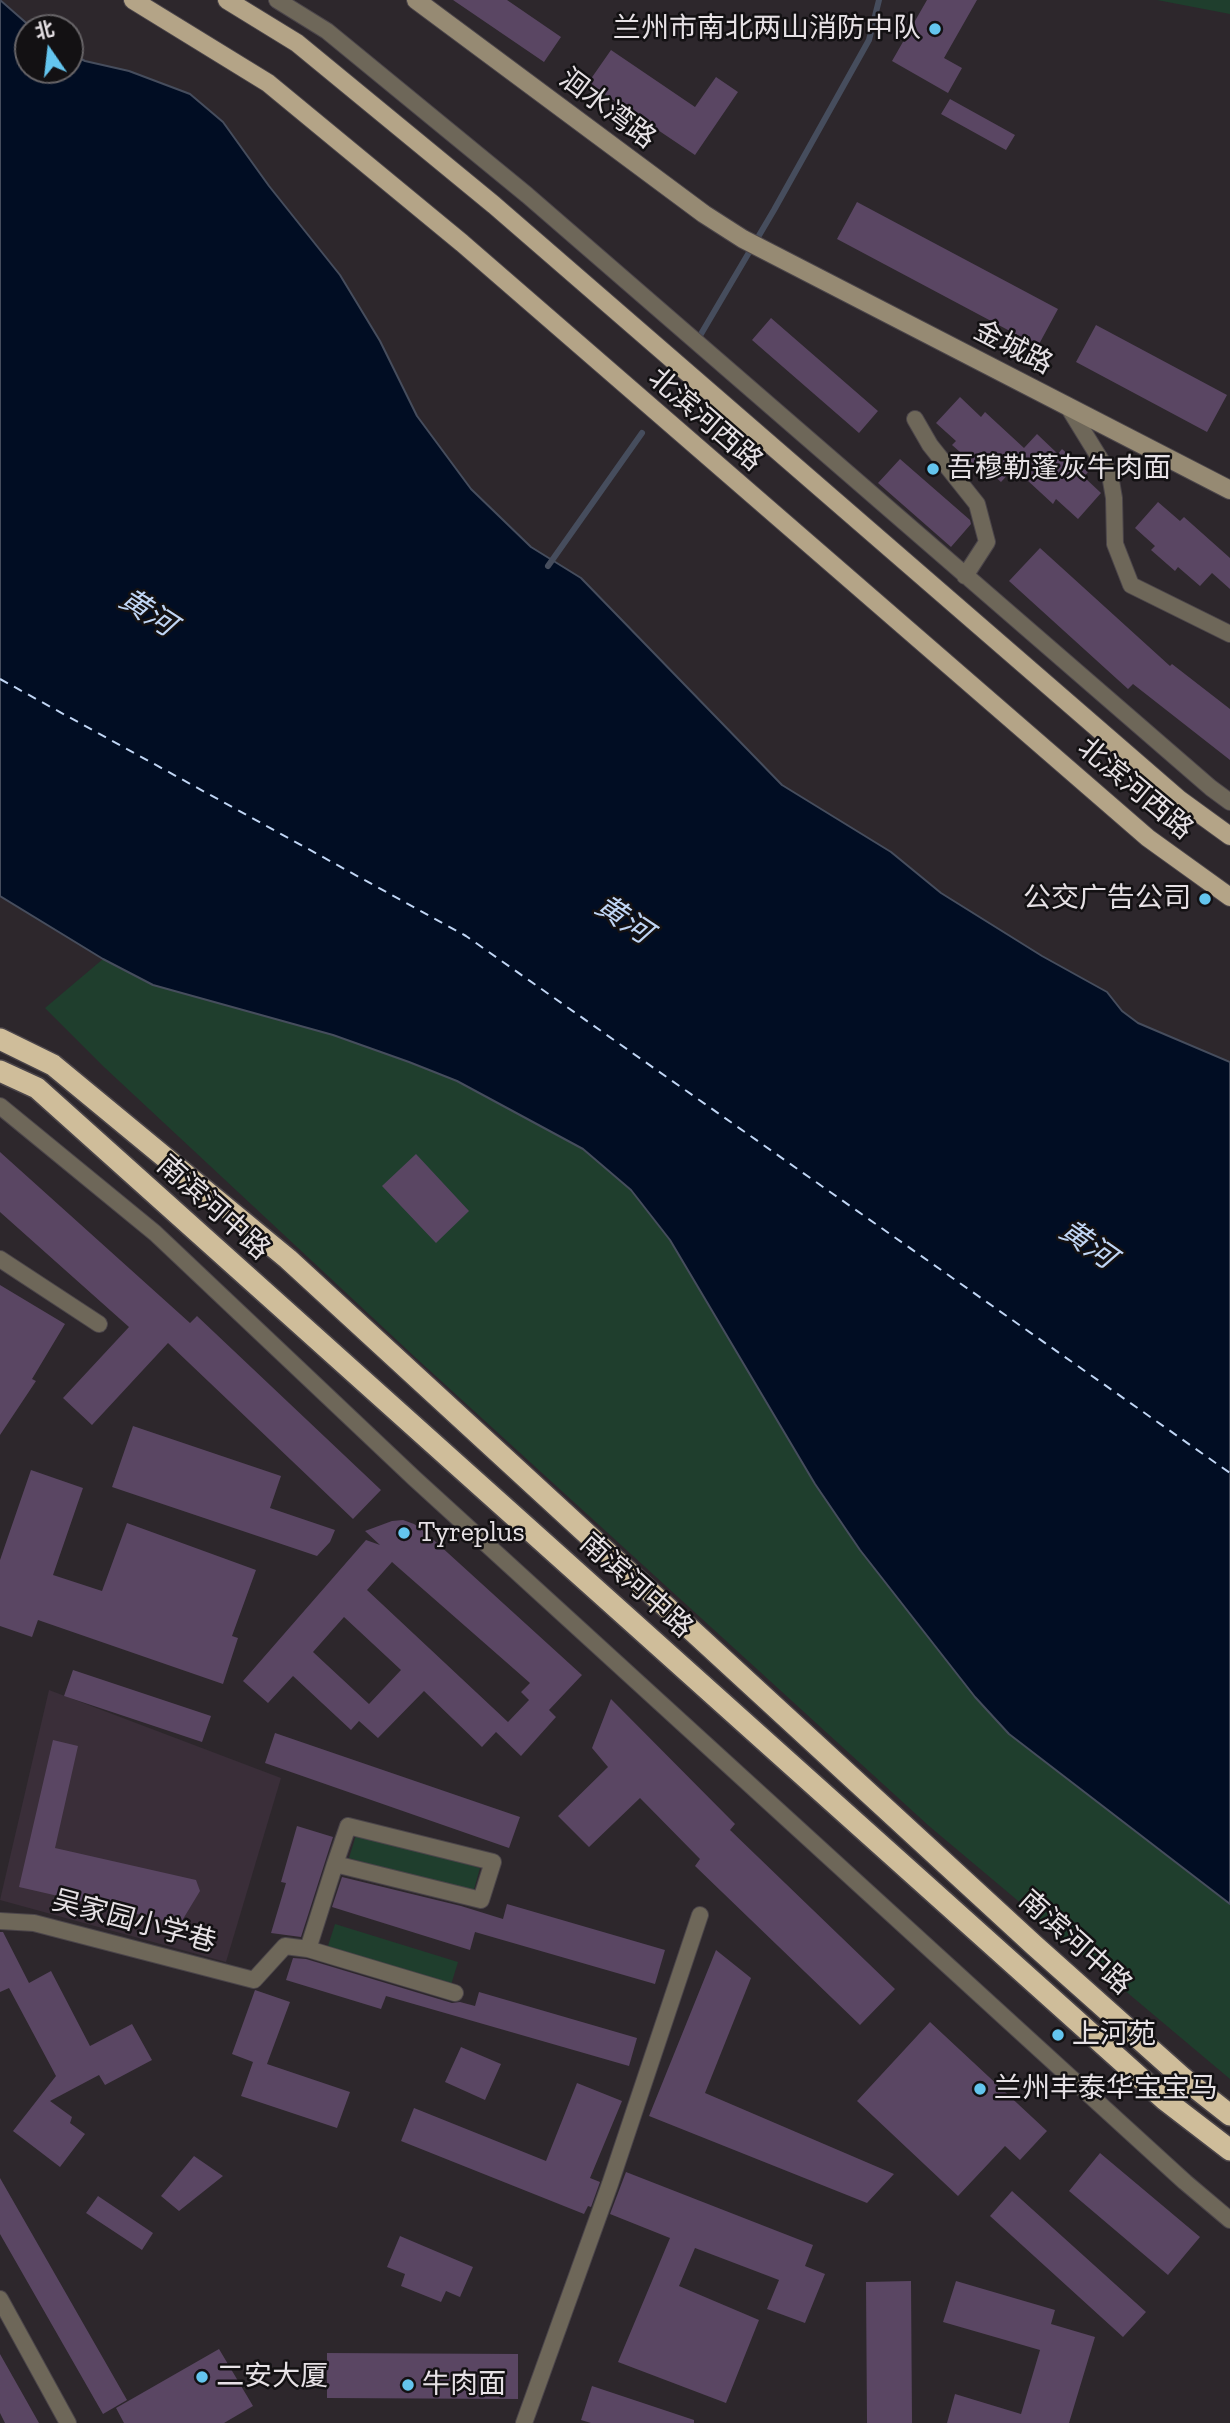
<!DOCTYPE html>
<html>
<head>
<meta charset="utf-8">
<style>
	body { margin:0 }
	#map { position:relative; width:1230px; height:2423px; overflow:hidden; background:#2d272c; font-family:"Zilla Slab","Noto Sans SC",serif }
	canvas { display:block }
	.north { position:absolute; left:14px; top:14px; width:70px; height:70px; box-sizing:border-box; background:#131113; border:2px solid #676467; border-radius:50%; rotate:346deg; font-size:19px; font-weight:700; line-height:28px; text-align:center; color:#e6e1e5 }
	.north::after { content:''; display:block; margin:auto; width:24px; height:32px; background:#64c5ee; clip-path:polygon(50% 0,100% 100%,50% 72%,0 100%) }
</style>
</head>
<body>
<div id="map">
<canvas width="1230" height="2423"></canvas>
<div class="north">北</div>
</div>
<script>
const context = document.querySelector('canvas').getContext('2d');
context.lineJoin = 'round';
function fill(path, color) { context.fillStyle = color; context.fill(path, 'evenodd'); }
const shape = rows => new Path2D(rows.map(r => 'M' + r).join(''));
function trace(path, color, width, dash) { context.strokeStyle = color; context.lineWidth = width; context.lineCap = dash ? 'butt' : 'round'; context.setLineDash(dash || []); context.stroke(path); }
function label(font, color, halo, rows, align = 'center') {
  context.font = font + ' "Zilla Slab","Noto Sans SC",serif'; context.lineWidth = 5; context.setLineDash([]); context.textBaseline = 'middle'; context.strokeStyle = halo; context.fillStyle = color; for (const [text, x, y, turn = 0] of rows) {
    context.save(); context.translate(x, y); context.rotate((+turn || 0) * Math.PI / 180); context.textAlign = isNaN(turn) ? turn : align; if (halo) context.strokeText(text, 0, 0); context.fillText(text, 0, 0); context.restore();
  }
}
const built = shape([
	[49,1690,281,1778,226,1962,0,1900]
]);
const green = shape([
	[1157,0,1230,0,1230,14],
	[103,959,153,985,333,1035,409,1062,457,1081,583,1149,631,1190,670,1240,815,1484,860,1550,975,1697,1230,1904,1230,2079,929,1826,416,1358,104,1067,45,1008],
	[357,1832,480,1868,473,1893,349,1858],
	[335,1924,458,1962,450,1988,327,1949]
]);
const water = shape([
	[0,0,32,28,28,28,28,70,70,70,70,53,85,61,129,71,190,94,223,122,269,186,340,275,380,341,417,416,471,489,531,547,581,578,782,785,891,852,941,893,1042,956,1107,992,1122,1011,1138,1023,1230,1062,1230,1904,1009,1734,975,1697,860,1550,815,1484,670,1240,631,1190,583,1149,457,1081,409,1062,333,1035,153,985,103,959,0,896,0,0]
]);
const stream = shape([
	[701,334,774,210,869,40,879,0],
	[548,566,642,433]
]);
const ferry = shape([
	[0,679,466,936,1230,1473]
]);
const building = shape([
	[453,0,507,0,561,37,544,62],
	[927,0,977,0,944,58,962,68,948,93,892,61],
	[611,50,695,107,716,77,738,92,695,155,588,83],
	[950,99,1015,135,1006,150,941,114],
	[857,202,1058,309,1038,346,837,239],
	[771,318,878,411,859,433,752,340],
	[1096,325,1227,395,1207,432,1076,362],
	[960,397,981,417,985,412,1024,448,1037,434,1058,454,1062,449,1088,472,1084,477,1101,493,1078,519,1056,499,1053,504,1014,468,1001,482,979,462,976,466,952,445,956,441,936,423],
	[900,459,970,520,971,524,951,547,878,483],
	[1158,502,1180,521,1184,517,1230,558,1230,589,1212,573,1200,586,1178,567,1175,571,1151,550,1155,546,1135,528],
	[1040,548,1170,666,1172,664,1230,709,1230,760,1133,684,1128,689,1009,581],
	[0,1152,190,1323,197,1316,381,1490,353,1519,168,1343,92,1425,63,1398,129,1327,0,1212],
	[416,1154,469,1211,436,1243,382,1186],
	[0,1285,65,1324,32,1379,36,1381,0,1435],
	[133,1426,281,1476,270,1508,335,1530,330,1542,317,1556,112,1487],
	[31,1470,83,1488,53,1575,102,1591,127,1523,256,1570,232,1636,238,1638,223,1684,38,1620,32,1637,0,1626,0,1560],
	[403,1520,414,1524,426,1533,582,1675,549,1710,556,1717,521,1756,496,1732,482,1747,424,1691,378,1738,359,1721,351,1730,293,1676,268,1703,243,1681,366,1540,380,1545,365,1531,392,1521],
	[392,1562,530,1683,521,1692,529,1700,508,1722,367,1590],
	[344,1617,401,1670,369,1704,313,1652],
	[73,1670,211,1716,202,1742,64,1696],
	[611,1699,735,1824,730,1830,895,1989,860,2025,695,1866,700,1859,640,1798,589,1847,558,1816,608,1767,592,1748],
	[275,1733,520,1817,509,1848,265,1763],
	[53,1740,78,1746,55,1848,196,1880,200,1891,180,1924,19,1887],
	[297,1826,333,1837,301,1937,271,1933,286,1883,281,1882],
	[342,1877,461,1906,503,1919,507,1904,665,1950,655,1984,475,1932,470,1950,332,1907],
	[0,1932,3,1932,29,1983,51,1971,90,2046,132,2024,152,2060,105,2085,99,2075,50,2101,72,2117,70,2123,85,2134,60,2167,13,2131,56,2076,9,1988,0,1992],
	[716,1950,751,1978,705,2093,894,2174,867,2203,649,2116],
	[293,1958,306,1959,452,2003,460,2002,475,2006,479,1992,637,2038,629,2066,386,1996,381,2009,286,1980],
	[255,1990,290,2002,267,2064,350,2092,337,2128,241,2096,253,2062,232,2054],
	[930,2022,1047,2131,1020,2160,1005,2146,958,2196,857,2101],
	[461,2047,501,2064,485,2100,445,2082],
	[577,2083,622,2101,590,2178,600,2182,591,2207,588,2206,584,2214,401,2141,414,2108,546,2161],
	[1100,2153,1200,2237,1168,2275,1069,2191],
	[194,2156,223,2176,179,2211,161,2196],
	[626,2172,813,2245,805,2266,825,2274,805,2323,767,2309,779,2280,695,2248,679,2286,759,2320,726,2403,618,2362,670,2238,610,2214],
	[0,2178,127,2400,103,2414,0,2234],
	[1012,2191,1146,2312,1123,2337,990,2216],
	[98,2196,153,2233,142,2250,86,2213],
	[400,2236,473,2267,460,2297,446,2291,441,2302,401,2286,405,2274,387,2267],
	[911,2281,912,2423,867,2423,866,2282],
	[956,2281,1055,2310,1051,2324,1095,2337,1069,2423,947,2423,955,2394,1021,2414,1040,2350,943,2322],
	[219,2349,253,2406,224,2423,124,2423,116,2408],
	[327,2353,518,2354,518,2399,327,2398],
	[0,2354,39,2423,5,2423,0,2413],
	[592,2386,694,2420,694,2423,591,2423,581,2420]
]);
const street = shape([
	[277,0,327,31,527,195,1211,788,1230,802],
	[1067,405,1110,475,1114,498,1115,544,1131,585,1230,634],
	[915,419,930,445,977,504,987,542,965,576],
	[0,1106,155,1233,414,1478,1185,2182,1230,2220],
	[0,1259,99,1324],
	[348,1826,493,1862,481,1900,335,1864,348,1826],
	[0,1921,34,1923,254,1980,285,1946,308,1949,335,1864],
	[308,1949,455,1993],
	[0,2299,68,2423],
	[524,2423,610,2184,700,1915]
]);
const secondary = shape([
	[416,0,704,214,743,239,1230,490]
]);
const primary = shape([
	[133,0,268,83,462,243,1148,838,1230,897],
	[227,0,297,43,494,205,1179,799,1230,836]
]);
const highway = shape([
	[0,1039,53,1065,288,1259,1035,1946,1183,2078,1230,2115],
	[0,1071,37,1088,1165,2100,1230,2150]
]);
const markers = [
	[935,29,7,"#64c5ee"],
	[933,469,7,"#64c5ee"],
	[1205,899,7,"#64c5ee"],
	[404,1533,7,"#64c5ee"],
	[1058,2035,7,"#64c5ee"],
	[980,2089,7,"#64c5ee"],
	[202,2377,7,"#64c5ee"],
	[408,2385,7,"#64c5ee"]
];
const poiNames = [
	["兰州市南北两山消防中队",921,29,"right"],
	["吾穆勒蓬灰牛肉面",947,469],
	["公交广告公司",1191,899,"right"],
	["Tyreplus",418,1533],
	["上河苑",1072,2035],
	["兰州丰泰华宝宝马",994,2089],
	["二安大厦",216,2377],
	["牛肉面",422,2385]
];
const streetNames = [
	["洄水湾路",607,109,37],
	["金城路",1013,348,27],
	["北滨河西路",705,420,41],
	["北滨河西路",1135,789,40],
	["南滨河中路",213,1208,42],
	["南滨河中路",636,1586,42],
	["吴家园小学巷",134,1922,15],
	["南滨河中路",1075,1943,42]
];
const waterNames = [
	["黄河",147,613,33],
	["黄河",623,920,34],
	["黄河",1087,1245,35]
];
fill(built, '#3a2e39');
fill(green, '#1f3e2d');
fill(water, '#010d23');
trace(water, '#464d5d', 2);
trace(stream, '#464d5d', 6);
trace(ferry, '#c0d5f4', 2, [9, 7]);
fill(building, '#5a4663');
trace(street, '#4b454a', 18);
trace(secondary, '#4b454a', 20);
trace(primary, '#4b454a', 20);
trace(highway, '#4b454a', 24);
trace(street, '#6e6759', 16);
trace(secondary, '#968a73', 18);
trace(primary, '#b4a487', 18);
trace(highway, '#cfbd9a', 21);
for (const [x, y, r, color] of markers) { const dot = new Path2D(); dot.arc(x, y, r, 0, 2 * Math.PI); context.fillStyle = color; context.fill(dot); trace(dot, '#131113', 2.5); }
label('28px', '#e6e1e5', '#131113', poiNames, 'left');
label('28px', '#e6e1e5', '#131113', streetNames);
label('italic 30px', '#c0d5f4', '#131113', waterNames);
</script>
</body>
</html>
